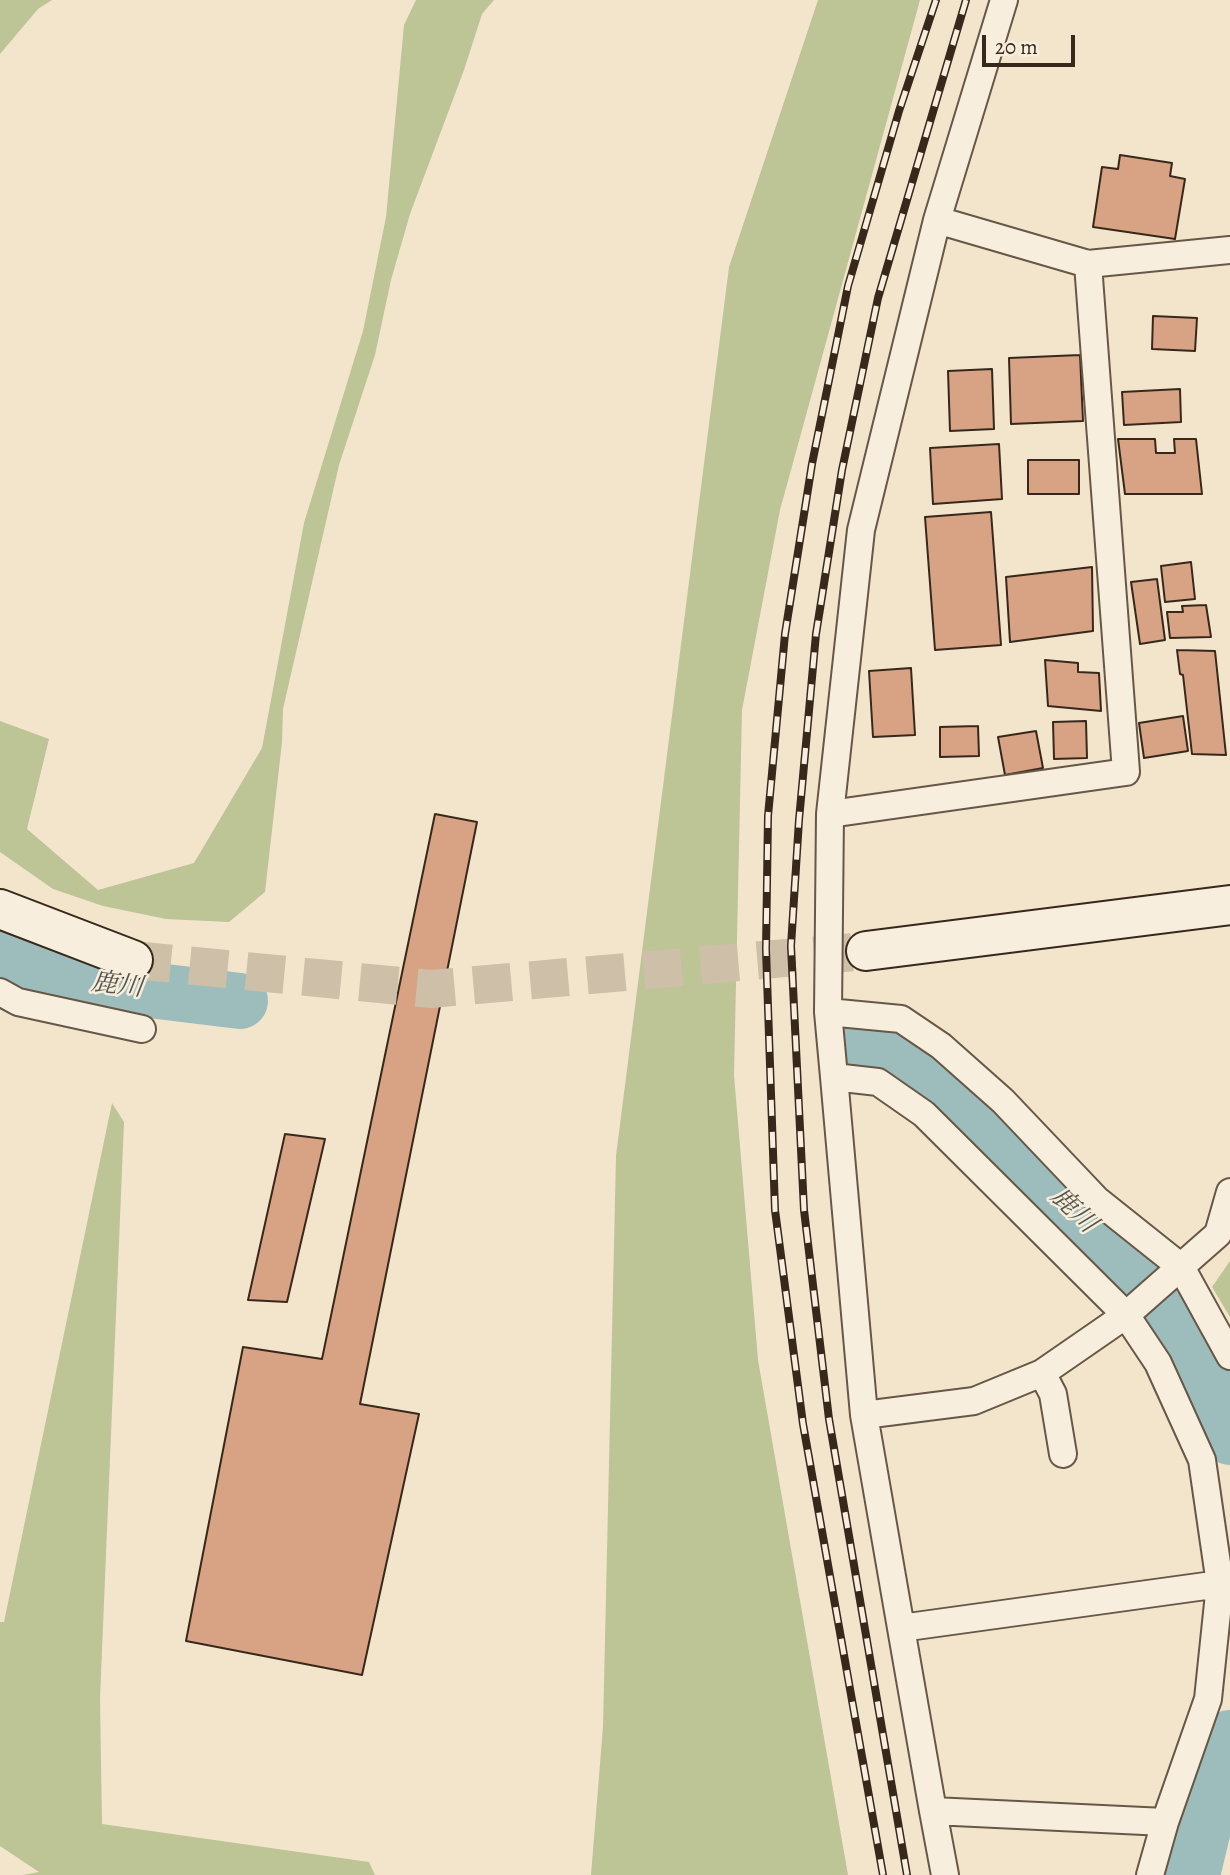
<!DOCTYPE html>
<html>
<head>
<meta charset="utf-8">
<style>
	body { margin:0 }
	#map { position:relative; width:1230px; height:1875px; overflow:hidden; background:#f3e5cb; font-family:Alegreya,serif }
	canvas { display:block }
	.scale { position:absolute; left:982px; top:35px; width:93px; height:32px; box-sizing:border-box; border:4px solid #37281b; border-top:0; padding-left:9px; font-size:21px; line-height:24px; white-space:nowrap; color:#37281b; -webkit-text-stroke:5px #f7eedd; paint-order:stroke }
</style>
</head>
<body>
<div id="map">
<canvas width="1230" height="1875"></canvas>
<div class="scale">20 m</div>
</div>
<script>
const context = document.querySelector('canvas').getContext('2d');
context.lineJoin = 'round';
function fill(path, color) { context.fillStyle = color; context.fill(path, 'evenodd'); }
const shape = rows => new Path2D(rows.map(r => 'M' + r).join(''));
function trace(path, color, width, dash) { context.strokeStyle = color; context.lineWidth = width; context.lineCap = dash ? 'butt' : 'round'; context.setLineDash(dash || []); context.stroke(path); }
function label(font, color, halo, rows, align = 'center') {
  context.font = font + ' Alegreya,"Noto Serif JP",serif'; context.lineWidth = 5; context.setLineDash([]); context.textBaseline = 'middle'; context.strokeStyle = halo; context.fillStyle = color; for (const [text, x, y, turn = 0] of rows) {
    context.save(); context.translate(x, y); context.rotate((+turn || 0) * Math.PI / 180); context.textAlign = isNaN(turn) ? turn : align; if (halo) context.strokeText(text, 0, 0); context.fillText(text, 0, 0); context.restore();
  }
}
const green = shape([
	[0,0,52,0,38,9,0,54],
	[416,0,494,0,482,14,464,70,410,214,391,280,375,355,339,465,283,709,282,742,265,892,229,922,166,919,103,906,53,889,0,852,0,721,49,739,27,829,98,890,194,863,262,748,304,523,363,331,386,217,404,25],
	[818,0,920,0,780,510,742,710,734,1075,758,1360,848,1875,591,1875,603,1727,616,1156,729,267],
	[112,1103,124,1122,100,1698,102,1824,369,1862,375,1875,23,1875,39,1872,0,1846,0,1622,4,1622],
	[1230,1261,1230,1317,1212,1287]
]);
const river = shape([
	[0,953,67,980,240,1001],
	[859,1042,908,1052,1008,1153,1138,1274,1176,1321,1230,1437],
	[1192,1875,1213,1787,1230,1738]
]);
const building = shape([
	[1120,155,1172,163,1170,176,1185,179,1175,239,1093,227,1102,167,1118,169,1120,155],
	[1153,316,1197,318,1195,351,1152,349,1153,316],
	[1080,355,1083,421,1011,424,1009,358,1080,355],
	[992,369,994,429,950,431,948,371,992,369],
	[1180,389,1181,422,1124,425,1122,392,1180,389],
	[1118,439,1155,439,1156,453,1175,453,1174,439,1196,439,1202,494,1125,494,1118,439],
	[999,444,1002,499,933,504,930,448,999,444],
	[1028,460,1079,460,1079,494,1028,494,1028,460],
	[991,512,1001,645,935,650,925,517,991,512],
	[1191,562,1195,599,1165,602,1161,566,1191,562],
	[1092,567,1093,631,1010,642,1006,577,1092,567],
	[1157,579,1165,640,1140,644,1131,582,1157,579],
	[1206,605,1211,637,1170,638,1167,612,1183,612,1182,606,1206,605],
	[1177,650,1215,651,1226,755,1192,754,1183,675,1180,674,1177,650],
	[1045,660,1078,663,1078,672,1099,673,1101,711,1048,706,1045,660],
	[911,668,915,735,873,737,869,671,911,668],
	[1183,716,1188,751,1144,758,1139,723,1183,716],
	[1086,721,1087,758,1054,759,1053,722,1086,721],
	[978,726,979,756,940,757,940,727,978,726],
	[1036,731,1043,768,1005,775,998,737,1036,731],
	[435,814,477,822,360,1404,419,1414,362,1675,186,1641,243,1347,322,1359,435,814],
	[285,1134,325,1139,287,1302,248,1300,285,1134]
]);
const secondaryTunnel = shape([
	[133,960,431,989,866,951]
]);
const street = shape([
	[937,220,1088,264,1230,250],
	[830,814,1126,772,1088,264],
	[0,992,18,1002,142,1029],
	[828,1012,901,1019,941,1046,1003,1101,1097,1200,1181,1267,1230,1356],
	[834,1077,828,1012,830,814,861,530,937,220,1004,0],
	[1042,1373,1053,1394,1063,1454],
	[864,1415,974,1401,1042,1373,1126,1315,1218,1234,1230,1192],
	[901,1628,1220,1584],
	[933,1811,1165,1822,1208,1699,1220,1584,1202,1460,1158,1363,1126,1315,924,1114,878,1082,834,1077,864,1415,901,1628,933,1811,945,1875],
	[1150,1875,1165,1822]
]);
const secondary = shape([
	[0,909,133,960],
	[866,951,1230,905]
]);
const rail = shape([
	[883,1875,803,1424,775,1210,766,949,768,816,785,634,812,464,848,286,899,111,936,0],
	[907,1875,829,1419,804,1210,791,946,799,820,816,634,842,470,878,298,966,0]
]);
const waterNames = [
	["鹿川",117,986,7],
	["鹿川",1073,1211,44]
];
fill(green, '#bdc496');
trace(river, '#9dbdbd', 56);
fill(building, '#d8a385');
trace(building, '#37281b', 2);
trace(secondaryTunnel, '#cdbfa8', 38, [38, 19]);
trace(street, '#665747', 30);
trace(secondary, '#37281b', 42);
trace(street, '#f7eedd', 26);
trace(secondary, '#f7eedd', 38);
trace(rail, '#37281b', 8);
trace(rail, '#f7eedd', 5, [16]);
label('italic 26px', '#56554c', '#f7eedd', waterNames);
</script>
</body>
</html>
